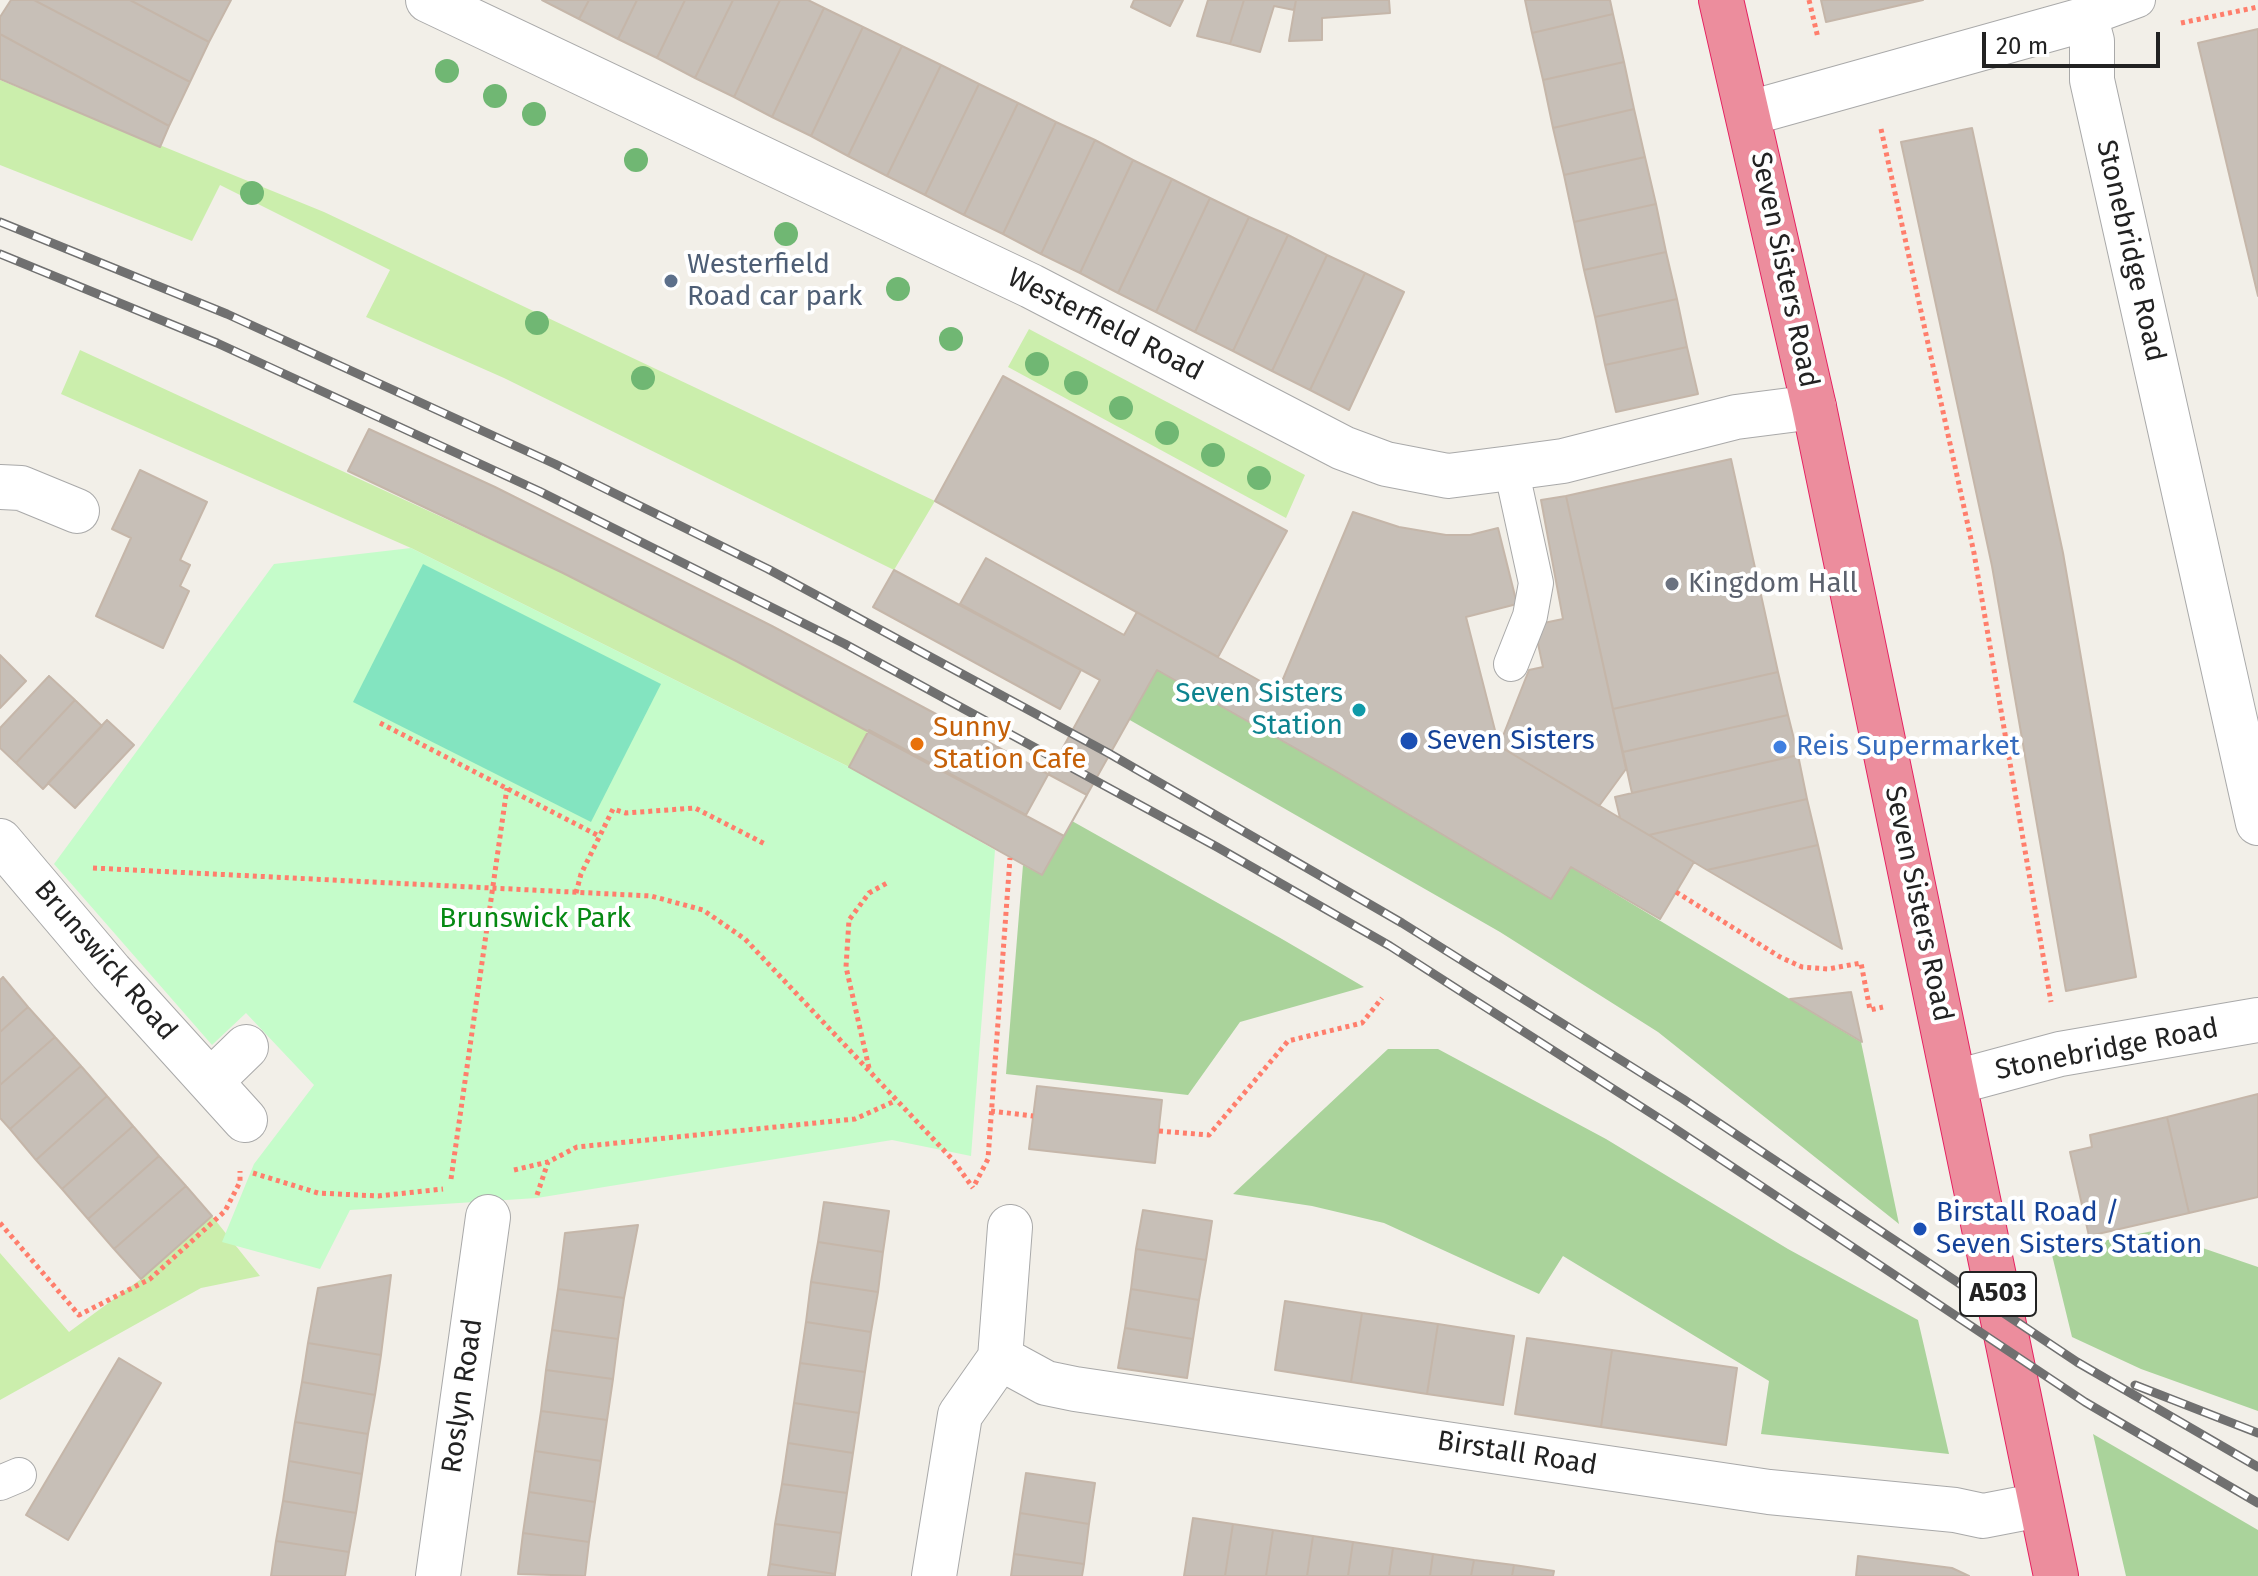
<!DOCTYPE html>
<html>
<head>
<meta charset="utf-8">
<style>
	body { margin:0 }
	#map { position:relative; width:2258px; height:1576px; overflow:hidden; background:#f2efe8; font-family:"Fira Sans",sans-serif }
	canvas { display:block }
	.scale { position:absolute; left:1982px; top:32px; width:178px; height:36px; box-sizing:border-box; border:4px solid #222; border-top:0; padding-left:10px; font-size:24px; line-height:28px; white-space:nowrap; color:#222; -webkit-text-stroke:6px #fff; paint-order:stroke }
</style>
</head>
<body>
<div id="map">
<canvas width="2258" height="1576"></canvas>
<div class="scale">20 m</div>
</div>
<script>
const context = document.querySelector('canvas').getContext('2d');
context.lineJoin = 'round';
function fill(path, color) { context.fillStyle = color; context.fill(path, 'evenodd'); }
const shape = rows => new Path2D(rows.map(r => 'M' + r).join(''));
function trace(path, color, width, dash) { context.strokeStyle = color; context.lineWidth = width; context.lineCap = dash ? 'butt' : 'round'; context.setLineDash(dash || []); context.stroke(path); }
function label(font, color, halo, rows, align = 'center') {
  context.font = font + ' "Fira Sans",sans-serif'; context.lineWidth = 8; context.setLineDash([]); context.textBaseline = 'middle'; context.strokeStyle = halo; context.fillStyle = color; for (const [text, x, y, turn = 0] of rows) {
    context.save(); context.translate(x, y); context.rotate((+turn || 0) * Math.PI / 180); context.textAlign = isNaN(turn) ? turn : align; if (halo) context.strokeText(text, 0, 0); context.fillText(text, 0, 0); context.restore();
  }
}
const grass = shape([
	[0,80,324,212,935,501,894,570,504,378,366,317,390,270,220,185,192,241,0,165],
	[1029,329,1305,475,1286,518,1008,367],
	[80,350,563,573,869,730,849,767,411,548,61,394],
	[212,1216,260,1276,201,1288,0,1400,0,1253,69,1332,141,1279]
]);
const forest = shape([
	[1157,670,1334,770,1551,899,1571,867,1861,1042,1899,1224,1658,1032,1500,932,1128,719],
	[1072,821,1282,939,1364,987,1240,1022,1188,1095,1006,1074,1023,865,1042,875],
	[1388,1049,1438,1049,1606,1139,1788,1249,1918,1320,1949,1454,1761,1434,1769,1381,1563,1256,1539,1294,1384,1223,1312,1206,1233,1194],
	[2153,1231,2258,1267,2258,1411,2141,1369,2072,1337,2051,1251],
	[2093,1434,2258,1530,2258,1576,2126,1576]
]);
const park = shape([
	[411,548,849,767,995,850,971,1156,892,1140,537,1198,350,1210,320,1269,222,1242,254,1164,314,1085,246,1013,212,1045,54,864,274,564]
]);
const pitch = shape([
	[423,564,661,684,591,822,353,702]
]);
const building = shape([
	[11,0,34,0,190,82,169,126,0,34,0,17,11,0],
	[34,0,130,0,209,42,190,82,34,0],
	[130,0,231,0,209,42,130,0],
	[542,0,589,0,579,19,542,0],
	[589,0,637,0,618,39,579,19,589,0],
	[637,0,685,0,657,58,618,39,637,0],
	[685,0,733,0,695,78,657,58,685,0],
	[733,0,780,0,734,97,695,78,733,0],
	[780,0,808,0,824,8,772,117,734,97,780,0],
	[1134,0,1183,0,1170,26,1131,7,1134,0],
	[1208,0,1244,0,1230,44,1197,36,1208,0],
	[1244,0,1296,0,1294,10,1274,6,1260,52,1230,44,1244,0],
	[1296,0,1389,0,1390,13,1322,18,1322,40,1289,41,1296,0],
	[1525,0,1610,0,1613,14,1532,33,1525,0],
	[1821,0,1923,0,1826,22,1821,0],
	[824,8,863,27,811,136,772,117,824,8],
	[1613,14,1624,62,1543,80,1532,33,1613,14],
	[863,27,902,46,848,156,811,136,863,27],
	[2258,29,2258,296,2198,43,2258,29],
	[0,34,169,126,160,147,0,79,0,34],
	[902,46,941,65,887,176,848,156,902,46],
	[1624,62,1634,109,1553,128,1543,80,1624,62],
	[941,65,979,84,925,195,887,176,941,65],
	[979,84,1018,103,964,215,925,195,979,84],
	[1018,103,1056,122,1003,234,964,215,1018,103],
	[1634,109,1645,157,1564,175,1553,128,1634,109],
	[1056,122,1095,140,1041,254,1003,234,1056,122],
	[1972,128,2063,553,2136,977,2066,991,1992,566,1901,142,1972,128],
	[1095,140,1133,160,1080,273,1041,254,1095,140],
	[1645,157,1656,204,1574,222,1564,175,1645,157],
	[1133,160,1172,179,1118,293,1080,273,1133,160],
	[1172,179,1210,198,1156,312,1118,293,1172,179],
	[1210,198,1249,217,1195,332,1156,312,1210,198],
	[1656,204,1666,252,1584,270,1574,222,1656,204],
	[1249,217,1288,235,1233,351,1195,332,1249,217],
	[1288,235,1327,255,1272,371,1233,351,1288,235],
	[1666,252,1677,299,1595,317,1584,270,1666,252],
	[1327,255,1365,273,1310,390,1272,371,1327,255],
	[1365,273,1404,292,1349,410,1310,390,1365,273],
	[1677,299,1687,347,1605,365,1595,317,1677,299],
	[1687,347,1698,394,1616,412,1605,365,1687,347],
	[1003,376,1287,531,1218,657,935,501,1003,376],
	[369,429,495,487,772,626,1087,795,1064,836,736,661,563,573,348,471,369,429],
	[1731,459,1778,672,1613,709,1566,496,1731,459],
	[140,470,207,502,180,560,190,565,180,586,189,591,163,648,96,616,131,538,112,529,140,470],
	[1566,496,1626,769,1599,806,1499,746,1529,670,1543,667,1534,625,1563,619,1541,500,1566,496],
	[1353,512,1399,527,1446,535,1470,535,1498,528,1517,604,1466,617,1499,746,1694,862,1660,919,1571,867,1551,899,1334,770,1157,670,1042,875,849,767,869,730,1026,815,1100,680,960,604,986,558,1124,635,1137,612,1278,691,1353,512],
	[894,570,1081,670,1060,709,873,607,894,570],
	[0,655,26,681,0,708,0,655],
	[1778,672,1788,715,1623,752,1613,709,1778,672],
	[49,676,75,700,16,763,0,748,0,728,49,676],
	[75,700,102,726,43,789,16,763,75,700],
	[1788,715,1798,755,1632,793,1623,752,1788,715],
	[107,720,134,745,75,808,48,783,107,720],
	[1798,755,1807,799,1649,835,1620,818,1615,797,1798,755],
	[1807,799,1818,845,1707,870,1649,835,1807,799],
	[1818,845,1842,949,1707,870,1818,845],
	[3,977,28,1007,0,1032,0,980,3,977],
	[1851,992,1862,1042,1790,999,1851,992],
	[28,1007,55,1037,0,1085,0,1032,28,1007],
	[55,1037,81,1066,10,1129,0,1118,0,1085,55,1037],
	[81,1066,107,1096,36,1160,10,1129,81,1066],
	[1037,1086,1162,1100,1155,1163,1029,1149,1037,1086],
	[2258,1094,2258,1197,2189,1213,2167,1117,2258,1094],
	[107,1096,133,1126,62,1189,36,1160,107,1096],
	[2167,1117,2189,1213,2089,1236,2070,1152,2092,1147,2090,1135,2167,1117],
	[133,1126,159,1156,88,1219,62,1189,133,1126],
	[159,1156,186,1186,114,1249,88,1219,159,1156],
	[186,1186,212,1216,141,1279,114,1249,186,1186],
	[824,1202,889,1211,883,1252,818,1242,824,1202],
	[1143,1210,1212,1221,1206,1260,1136,1249,1143,1210],
	[638,1225,624,1298,558,1289,565,1233,638,1225],
	[818,1242,883,1252,878,1292,811,1282,818,1242],
	[1136,1249,1206,1260,1199,1300,1131,1289,1136,1249],
	[391,1275,381,1355,308,1343,318,1288,391,1275],
	[811,1282,878,1292,871,1332,806,1322,811,1282],
	[558,1289,624,1298,618,1339,552,1330,558,1289],
	[1131,1289,1199,1300,1193,1339,1125,1328,1131,1289],
	[1285,1301,1362,1313,1351,1382,1275,1370,1285,1301],
	[1362,1313,1438,1324,1427,1394,1351,1382,1362,1313],
	[806,1322,871,1332,865,1372,800,1363,806,1322],
	[1438,1324,1514,1336,1503,1405,1427,1394,1438,1324],
	[1125,1328,1193,1339,1187,1378,1118,1368,1125,1328],
	[552,1330,618,1339,613,1379,546,1370,552,1330],
	[1527,1338,1612,1350,1601,1427,1515,1414,1527,1338],
	[308,1343,381,1355,375,1395,302,1382,308,1343],
	[1612,1350,1737,1368,1726,1445,1601,1427,1612,1350],
	[119,1358,161,1383,68,1540,26,1515,119,1358],
	[800,1363,865,1372,859,1413,794,1403,800,1363],
	[546,1370,613,1379,607,1420,541,1411,546,1370],
	[302,1382,375,1395,368,1434,295,1422,302,1382],
	[794,1403,859,1413,853,1453,788,1443,794,1403],
	[541,1411,607,1420,601,1461,535,1451,541,1411],
	[295,1422,368,1434,362,1474,289,1461,295,1422],
	[788,1443,853,1453,847,1493,782,1484,788,1443],
	[535,1451,601,1461,595,1502,529,1492,535,1451],
	[289,1461,362,1474,356,1513,283,1501,289,1461],
	[1026,1473,1095,1483,1089,1524,1020,1513,1026,1473],
	[782,1484,847,1493,841,1533,775,1524,782,1484],
	[529,1492,595,1502,589,1542,523,1533,529,1492],
	[283,1501,356,1513,349,1552,276,1541,283,1501],
	[1020,1513,1089,1524,1084,1564,1014,1554,1020,1513],
	[1193,1518,1233,1524,1225,1576,1184,1576,1193,1518],
	[775,1524,841,1533,835,1574,770,1564,775,1524],
	[1233,1524,1273,1530,1266,1576,1225,1576,1233,1524],
	[1273,1530,1313,1536,1307,1576,1266,1576,1273,1530],
	[523,1533,589,1542,585,1576,518,1574,523,1533],
	[1313,1536,1353,1542,1348,1576,1307,1576,1313,1536],
	[276,1541,349,1552,345,1576,271,1576,276,1541],
	[1353,1542,1393,1548,1389,1576,1348,1576,1353,1542],
	[1393,1548,1433,1554,1430,1576,1389,1576,1393,1548],
	[1014,1554,1084,1564,1082,1576,1011,1576,1014,1554],
	[1433,1554,1474,1560,1471,1576,1430,1576,1433,1554],
	[1858,1556,1952,1568,1969,1576,1856,1576,1858,1556],
	[1474,1560,1514,1565,1512,1576,1471,1576,1474,1560],
	[770,1564,835,1574,835,1576,768,1576,770,1564],
	[1514,1565,1554,1571,1553,1576,1512,1576,1514,1565]
]);
const path = shape([
	[1809,0,1818,38],
	[2181,23,2258,7],
	[1881,129,1974,553,2051,1002],
	[380,723,599,836],
	[93,868,651,896,703,910,745,939,953,1160,973,1188],
	[1676,892,1780,957,1802,967,1828,969,1861,963,1870,1010,1883,1007],
	[576,893,581,874,613,809,626,813,695,808,765,844],
	[869,1068,846,967,849,920,869,893,887,883],
	[991,1111,1033,1116],
	[1159,1131,1209,1135,1288,1041,1362,1023,1382,998],
	[514,1170,548,1162,577,1147,855,1119,895,1101],
	[253,1173,318,1193,378,1196,443,1189],
	[451,1179,507,788],
	[975,1184,988,1159,1010,858],
	[537,1195,548,1162],
	[0,1223,79,1315,150,1279,225,1211,240,1182,240,1171]
]);
const lane = shape([
	[2086,19,2138,0],
	[1511,468,1536,583,1530,616,1511,664],
	[0,1483,19,1475]
]);
const street = shape([
	[428,0,1031,286,1343,448,1386,464,1448,476,1511,468,1563,461,1736,417,1814,407],
	[1750,113,2086,19,2092,41,2092,80,2258,823],
	[0,487,21,488,77,511],
	[0,841,111,972,245,1120],
	[211,1081,246,1047],
	[1956,1082,2060,1054,2258,1020],
	[1000,1358,1046,1383,1075,1389,1769,1492,1955,1510,1983,1516,2040,1505],
	[438,1576,488,1217],
	[934,1576,960,1415,1000,1358,1010,1227]
]);
const highway = shape([
	[1721,0,1814,407,2056,1576]
]);
const rail = shape([
	[0,222,227,314,555,464,768,569,1110,754,1402,923,1683,1099,2077,1362,2258,1467],
	[0,254,217,343,539,491,845,644,1217,847,1390,946,1668,1124,2085,1402,2258,1503],
	[2135,1385,2258,1433]
]);
const trees = [
	[447,71],
	[495,96],
	[534,114],
	[636,160],
	[252,193],
	[786,234],
	[898,289],
	[537,323],
	[951,339],
	[1037,364],
	[643,378],
	[1076,383],
	[1121,408],
	[1167,433],
	[1213,455],
	[1259,478]
];
const markers = [
	[671,281,8,"#5c6f8a"],
	[1672,584,8,"#6b7280"],
	[1359,710,8,"#0f9aa8"],
	[1409,741,10,"#1a4fb4"],
	[917,744,8,"#e8710a"],
	[1780,747,8,"#3f7fe0"],
	[1920,1229,8,"#1a4fb4"]
];
const shields = [
	[1998,1294,76]
];
const shieldNames = [
	["A503",1998,1294]
];
const streetNames = [
	["Stonebridge Road",2130,251,77],
	["Seven Sisters Road",1784,270,78],
	["Westerfield Road",1105,325,27],
	["Seven Sisters Road",1918,904,78],
	["Brunswick Road",105,961,49],
	["Stonebridge Road",2107,1050,-11],
	["Roslyn Road",463,1396,-82],
	["Birstall Road",1517,1454,9]
];
const serviceNames = [
	["Westerfield",687,265],
	["Road car park",687,297]
];
const worshipNames = [
	["Kingdom Hall",1688,584]
];
const cultureNames = [
	["Seven Sisters",1343,694],
	["Station",1343,726]
];
const foodNames = [
	["Sunny",933,728],
	["Station Cafe",933,760]
];
const transitNames = [
	["Seven Sisters",1427,741],
	["Birstall Road /",1936,1213],
	["Seven Sisters Station",1936,1245]
];
const shopNames = [
	["Reis Supermarket",1796,747]
];
const parkNames = [
	["Brunswick Park",535,919]
];
fill(grass, '#cbeeac');
fill(forest, '#aad39b');
fill(park, '#c5fcca');
fill(pitch, '#83e4c0');
fill(building, '#c7bfb7');
trace(building, '#c5b6a9', 2);
trace(lane, '#a9a9a9', 36);
trace(street, '#a9a9a9', 46);
trace(highway, '#e52060', 46);
trace(path, '#ff7e6c', 5, [4, 4]);
trace(lane, '#fff', 34);
trace(street, '#fff', 44);
trace(highway, '#ec8d9d', 44);
trace(rail, '#707070', 9);
trace(rail, '#fff', 6, [18]);
context.fillStyle = '#70b773';
for (const [x, y] of trees) { context.beginPath(); context.arc(x, y, 12, 0, 2 * Math.PI); context.fill(); }
for (const [x, y, r, color] of markers) { const dot = new Path2D(); dot.arc(x, y, r, 0, 2 * Math.PI); context.fillStyle = color; context.fill(dot); trace(dot, '#fff', 3); }
for (const [x, y, w] of shields) { const box = new Path2D(); box.roundRect(x - w / 2, y - 22, w, 44, 6); context.fillStyle = '#fff'; context.fill(box); trace(box, '#222', 2); }
label('bold 26px', '#222', null, shieldNames);
label('28px', '#222', '#fff', streetNames);
label('28px', '#4e5e75', '#fff', serviceNames, 'left');
label('28px', '#5b616d', '#fff', worshipNames, 'left');
label('28px', '#0d838f', '#fff', cultureNames, 'right');
label('28px', '#c56008', '#fff', foodNames, 'left');
label('28px', '#164399', '#fff', transitNames, 'left');
label('28px', '#366cbe', '#fff', shopNames, 'left');
label('28px', '#068913', '#fff', parkNames);
</script>
</body>
</html>
